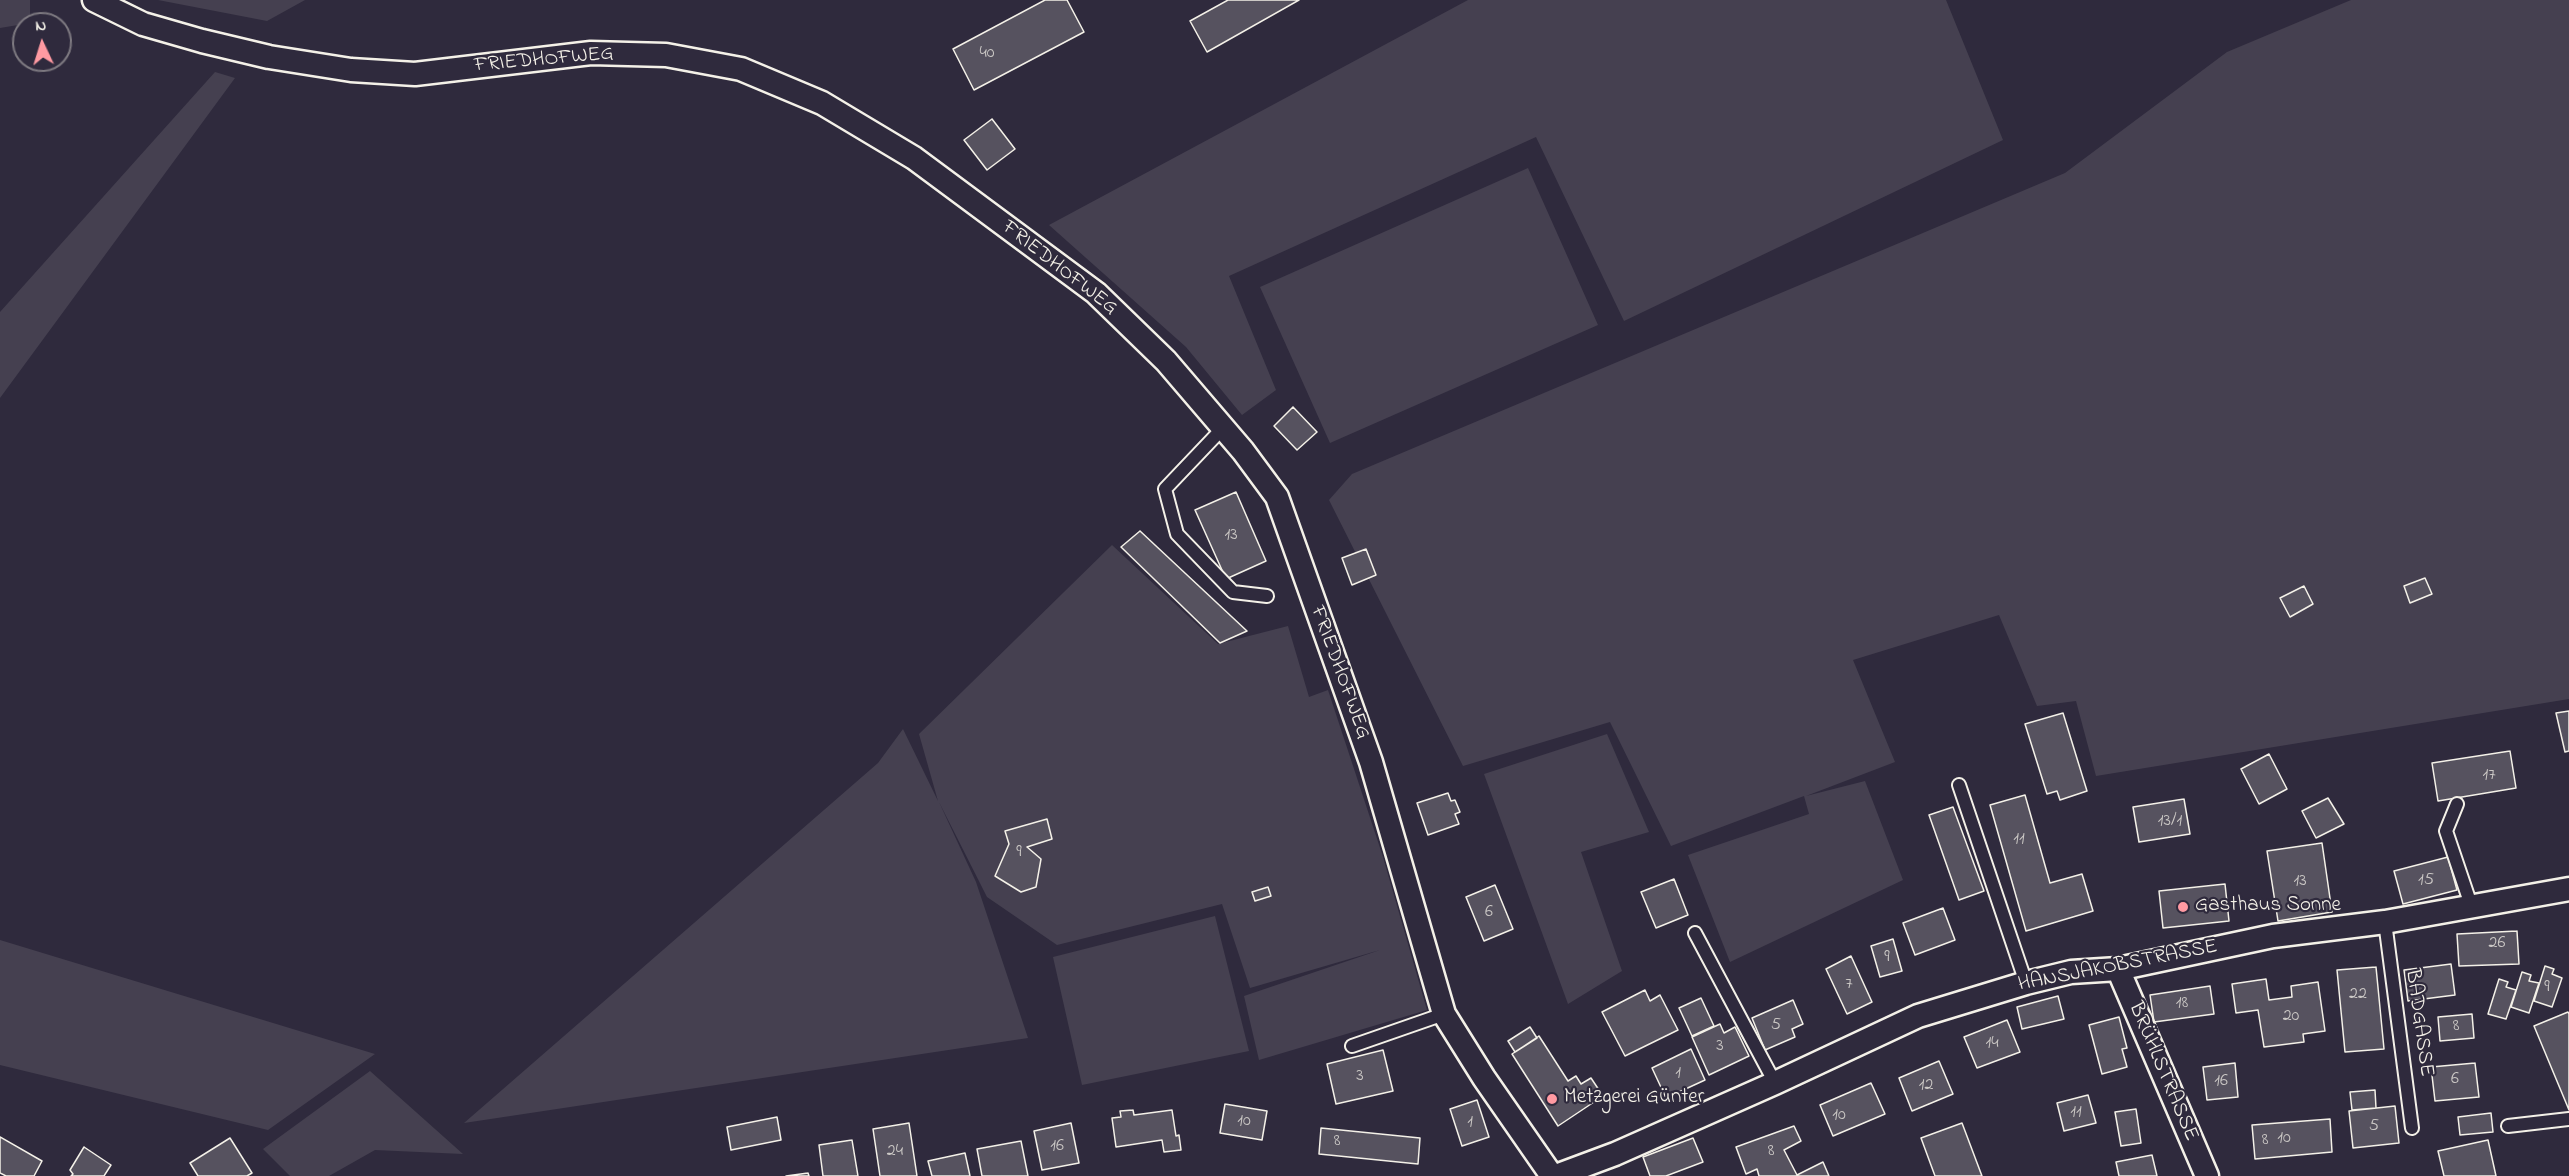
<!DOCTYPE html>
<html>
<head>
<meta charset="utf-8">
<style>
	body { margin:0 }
	#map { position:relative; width:2569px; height:1176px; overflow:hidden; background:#2f2a3d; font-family:"Indie Flower",sans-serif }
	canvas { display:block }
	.north { position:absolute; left:12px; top:12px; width:60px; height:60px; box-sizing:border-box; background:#2f2a3d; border:2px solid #7e7a81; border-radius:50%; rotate:356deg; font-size:16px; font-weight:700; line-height:24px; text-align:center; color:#f4f1e8 }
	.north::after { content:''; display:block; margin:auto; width:21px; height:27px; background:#ff9aa2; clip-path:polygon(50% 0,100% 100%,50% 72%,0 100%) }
</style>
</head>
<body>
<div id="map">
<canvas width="2569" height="1176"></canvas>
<div class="north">N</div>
</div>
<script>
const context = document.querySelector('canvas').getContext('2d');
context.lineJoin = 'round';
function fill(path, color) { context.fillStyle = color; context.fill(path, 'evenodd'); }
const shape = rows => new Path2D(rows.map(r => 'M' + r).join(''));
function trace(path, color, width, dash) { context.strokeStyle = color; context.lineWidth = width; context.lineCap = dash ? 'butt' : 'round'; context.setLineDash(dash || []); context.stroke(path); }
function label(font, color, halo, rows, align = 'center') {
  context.font = font + ' "Indie Flower",sans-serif'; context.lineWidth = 4.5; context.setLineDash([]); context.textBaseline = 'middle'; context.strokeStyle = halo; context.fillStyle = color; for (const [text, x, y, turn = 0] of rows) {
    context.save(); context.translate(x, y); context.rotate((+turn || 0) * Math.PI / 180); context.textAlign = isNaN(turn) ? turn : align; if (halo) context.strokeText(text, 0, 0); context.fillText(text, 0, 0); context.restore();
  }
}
const green = shape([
	[0,0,30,0,30,23,0,28],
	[158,0,305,0,267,21],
	[1468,0,1946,0,2003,140,1624,321,1536,137,1229,276,1276,390,1242,415,1186,347,1049,225],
	[2351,0,2569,0,2569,699,2096,776,2076,701,2037,706,1999,615,1853,660,1895,762,1806,796,1865,781,1903,880,1730,962,1688,855,1809,814,1804,796,1671,846,1610,722,1463,766,1329,500,1352,474,2065,173,2227,52],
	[215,72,235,78,0,398,0,312],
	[1528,168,1598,325,1330,443,1260,287],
	[1112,545,1218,644,1288,626,1309,697,1328,690,1383,857,1427,1010,1259,1060,1244,996,1380,950,1250,988,1222,904,1057,945,987,897,939,802,976,882,1028,1038,464,1123,878,763,903,729,938,801,919,734],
	[1607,734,1649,832,1581,852,1622,971,1568,1004,1484,774],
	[1215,916,1249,1051,1082,1085,1053,957],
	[0,940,375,1054,268,1130,0,1065],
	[370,1071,463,1154,375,1150,329,1176,290,1176,263,1149]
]);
const building = shape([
	[1045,0,1067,0,1084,32,974,90,953,49,1045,0],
	[1228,0,1299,0,1207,52,1190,21,1228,0],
	[992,119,1015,149,987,170,964,140,992,119],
	[1293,407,1317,432,1297,450,1274,426,1293,407],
	[1236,492,1266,561,1226,579,1195,510,1236,492],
	[1140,531,1247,631,1220,643,1121,547,1140,531],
	[1366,549,1376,575,1352,585,1342,558,1366,549],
	[2425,578,2432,594,2410,603,2404,586,2425,578],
	[2304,586,2313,604,2290,617,2280,598,2304,586],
	[2569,711,2569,751,2565,752,2556,713,2569,711],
	[2063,713,2087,791,2060,800,2057,791,2047,794,2025,724,2063,713],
	[2510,751,2516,788,2438,801,2432,763,2510,751],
	[2269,754,2287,789,2259,804,2241,769,2269,754],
	[1448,793,1451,801,1455,800,1460,812,1455,814,1459,824,1428,835,1417,803,1448,793],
	[2025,795,2050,883,2082,874,2093,911,2026,931,1990,805,2025,795],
	[2328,798,2344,824,2316,838,2302,811,2328,798],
	[2184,799,2190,834,2139,842,2133,807,2184,799],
	[1953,807,1984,891,1959,900,1929,815,1953,807],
	[1047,819,1052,839,1027,847,1041,859,1036,887,1021,892,995,876,1009,844,1005,831,1047,819],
	[2322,843,2332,912,2278,921,2267,851,2322,843],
	[2448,857,2457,890,2403,904,2394,871,2448,857],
	[1674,879,1688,915,1656,928,1641,892,1674,879],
	[2225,884,2229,921,2163,928,2159,891,2225,884],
	[1495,885,1513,929,1484,941,1466,897,1495,885],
	[1268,887,1271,896,1255,901,1252,892,1268,887],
	[1943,908,1955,940,1915,955,1903,923,1943,908],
	[2517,931,2519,964,2459,966,2457,934,2517,931],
	[1893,939,1902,971,1880,977,1871,946,1893,939],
	[1851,956,1872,1002,1847,1014,1826,969,1851,956],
	[2451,964,2455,995,2408,1001,2404,970,2451,964],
	[2545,966,2554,969,2552,974,2562,978,2552,1007,2534,1001,2545,966],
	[2376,967,2384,1049,2345,1052,2337,970,2376,967],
	[2522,972,2531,975,2529,981,2539,983,2529,1013,2511,1007,2522,972],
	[2266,979,2269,1000,2292,997,2291,986,2318,982,2325,1031,2303,1034,2304,1042,2264,1047,2258,1010,2236,1013,2232,984,2266,979],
	[2499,979,2508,982,2506,987,2516,990,2506,1019,2488,1014,2499,979],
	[2210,986,2214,1014,2154,1022,2150,995,2210,986],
	[1645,990,1650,1001,1660,995,1678,1030,1625,1056,1602,1012,1645,990],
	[2058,996,2064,1019,2022,1029,2017,1007,2058,996],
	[1701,998,1714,1026,1692,1036,1679,1008,1701,998],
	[1793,1000,1803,1024,1792,1029,1795,1037,1765,1050,1752,1018,1793,1000],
	[2568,1012,2569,1014,2569,1110,2534,1026,2568,1012],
	[2472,1014,2474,1038,2440,1041,2438,1017,2472,1014],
	[2119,1017,2127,1048,2122,1049,2127,1067,2102,1074,2089,1025,2119,1017],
	[2007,1020,2020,1052,1977,1068,1964,1037,2007,1020],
	[1720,1024,1724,1033,1735,1027,1749,1056,1709,1075,1692,1037,1720,1024],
	[1530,1027,1537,1038,1515,1052,1508,1041,1530,1027],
	[1539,1036,1568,1081,1576,1076,1581,1084,1591,1078,1603,1096,1558,1126,1512,1054,1539,1036],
	[1691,1049,1705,1080,1666,1098,1652,1068,1691,1049],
	[1383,1050,1393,1091,1336,1104,1327,1064,1383,1050],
	[1939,1061,1953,1094,1912,1111,1899,1078,1939,1061],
	[2235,1063,2238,1097,2207,1100,2203,1067,2235,1063],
	[2475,1063,2479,1097,2435,1101,2431,1067,2475,1063],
	[1871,1083,1885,1114,1833,1136,1820,1105,1871,1083],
	[2375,1090,2376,1108,2352,1110,2350,1092,2375,1090],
	[2088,1095,2096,1123,2064,1131,2057,1103,2088,1095],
	[1477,1100,1489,1137,1462,1146,1450,1109,1477,1100],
	[1225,1104,1267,1111,1262,1140,1220,1133,1225,1104],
	[2395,1106,2399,1143,2353,1148,2349,1111,2395,1106],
	[2136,1109,2141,1143,2121,1146,2115,1112,2136,1109],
	[1133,1110,1134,1115,1172,1110,1176,1136,1179,1135,1181,1150,1164,1152,1162,1140,1116,1147,1112,1118,1121,1117,1120,1111,1133,1110],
	[2491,1113,2493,1132,2460,1135,2458,1117,2491,1113],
	[777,1117,781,1140,731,1150,727,1127,777,1117],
	[2330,1119,2332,1152,2255,1159,2252,1125,2330,1119],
	[909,1123,917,1176,880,1176,873,1129,909,1123],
	[1071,1123,1079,1163,1042,1170,1034,1131,1071,1123],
	[1962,1123,1982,1176,1935,1176,1921,1138,1962,1123],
	[1794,1126,1801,1141,1784,1150,1797,1175,1823,1162,1829,1176,1759,1176,1757,1169,1746,1174,1736,1147,1794,1126],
	[1321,1128,1420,1138,1418,1164,1319,1154,1321,1128],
	[0,1137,42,1161,34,1176,6,1176,0,1173,0,1137],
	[230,1138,252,1173,247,1176,198,1176,190,1163,230,1138],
	[1693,1138,1703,1162,1666,1176,1650,1176,1643,1157,1693,1138],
	[852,1140,858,1176,823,1176,819,1145,852,1140],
	[2488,1140,2496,1176,2444,1176,2438,1151,2488,1140],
	[1021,1141,1028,1176,982,1176,977,1149,1021,1141],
	[84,1147,111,1165,104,1176,71,1176,73,1174,70,1170,84,1147],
	[965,1153,970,1176,932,1176,928,1161,965,1153],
	[2152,1155,2157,1176,2119,1176,2116,1162,2152,1155],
	[808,1173,809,1176,786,1176,808,1173]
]);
const service = shape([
	[1223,428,1165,489,1177,534,1233,592,1267,596],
	[1959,785,2026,983],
	[2457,804,2446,831,2472,908],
	[2385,922,2412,1128],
	[1695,933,1775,1083],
	[1352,1046,1444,1014],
	[2508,1126,2569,1119]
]);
const minor = shape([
	[94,0,143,24,202,41,269,57,351,70,415,74,591,53,666,55,741,69,822,103,914,158,1096,293,1166,361,1243,451,1277,497,1371,762,1444,1014,1484,1078,1552,1176],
	[2118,969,2207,1176],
	[1556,1176,1615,1154,1775,1083,1918,1016,2026,983,2071,972,2118,969,2273,936,2385,922,2569,889]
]);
const markers = [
	[2183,907,6,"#ff9aa2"],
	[1552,1099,6,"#ff9aa2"]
];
const numberNames = [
	["40",987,54],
	["13",1231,536],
	["17",2489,776],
	["13/1",2170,822],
	["11",2019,840],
	["9",1019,853],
	["15",2426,881],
	["13",2300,882],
	["6",1489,913],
	["26",2497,944],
	["9",1887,958],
	["7",1849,985],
	["9",2547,988],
	["22",2358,995],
	["18",2182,1004],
	["20",2291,1017],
	["5",1776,1026],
	["8",2456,1027],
	["14",1992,1044],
	["3",1720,1047],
	["1",1678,1074],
	["3",1360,1077],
	["6",2455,1080],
	["16",2221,1082],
	["12",1926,1086],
	["11",2076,1113],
	["10",1839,1116],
	["10",1244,1122],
	["1",1470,1123],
	["5",2374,1127],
	["10",2284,1139],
	["8",2265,1141],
	["8",1337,1142],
	["16",1057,1147],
	["24",895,1152],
	["8",1771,1152]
];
const streetNames = [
	["FRIEDHOFWEG",544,61,-5],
	["FRIEDHOFWEG",1059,269,38],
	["FRIEDHOFWEG",1339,673,70],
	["HANSJAKOBSTRASSE",2118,967,-11],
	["BADGASSE",2418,1023,82],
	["BRÜHLSTRASSE",2162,1072,67]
];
const poiNames = [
	["Gasthaus Sonne",2195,907],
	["Metzgerei Günter",1564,1099]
];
fill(green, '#454050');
fill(building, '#56525f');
trace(building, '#f4f1e8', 1.5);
trace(service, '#f4f1e8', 16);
trace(minor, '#f4f1e8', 27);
trace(service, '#2f2a3d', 12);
trace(minor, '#2f2a3d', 22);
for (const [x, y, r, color] of markers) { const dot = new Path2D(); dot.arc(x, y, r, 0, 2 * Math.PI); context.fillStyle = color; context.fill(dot); trace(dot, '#2f2a3d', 2); }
label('18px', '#ccc9c6', null, numberNames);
label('21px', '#f4f1e8', '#2f2a3d', streetNames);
label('21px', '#f4f1e8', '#2f2a3d', poiNames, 'left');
</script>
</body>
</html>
